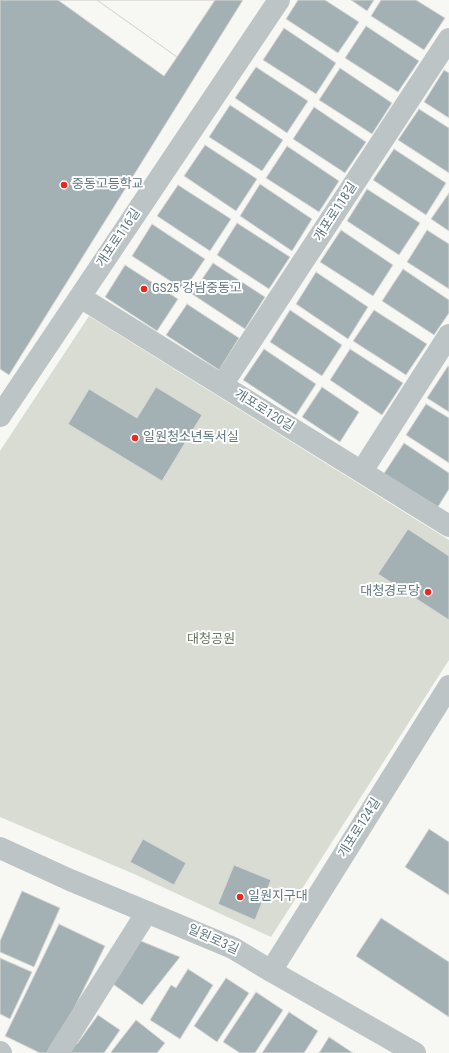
<!DOCTYPE html>
<html>
<head>
<meta charset="utf-8">
<style>
	body { margin:0 }
	canvas { display:block; background:#f7f7f4 }
</style>
</head>
<body>
<canvas width="449" height="1053"></canvas>
<script>
const context = document.querySelector('canvas').getContext('2d');
context.lineJoin = 'round';
function fill(path, color) { context.fillStyle = color; context.fill(path, 'evenodd'); }
const shape = rows => new Path2D(rows.map(r => 'M' + r).join(''));
function trace(path, color, width, dash) { context.strokeStyle = color; context.lineWidth = width; context.lineCap = dash ? 'butt' : 'round'; context.setLineDash(dash || []); context.stroke(path); }
function label(font, color, halo, rows, align = 'center') {
  context.font = font + ' "Roboto Condensed","Noto Sans KR",sans-serif'; context.lineWidth = 4; context.setLineDash([]); context.textBaseline = 'middle'; context.strokeStyle = halo; context.fillStyle = color; for (const [text, x, y, turn = 0] of rows) {
    context.save(); context.translate(x, y); context.rotate((+turn || 0) * Math.PI / 180); context.textAlign = isNaN(turn) ? turn : align; if (halo) context.strokeText(text, 0, 0); context.fillText(text, 0, 0); context.restore();
  }
}
const green = shape([
	[89,316,449,540,449,660,271,937,134,874,0,817,0,451]
]);
const building = shape([
	[0,0,243,0,9,375,0,369,0,0],
	[58,0,97,0,177,57,164,76,58,0],
	[97,0,215,0,177,57,97,0],
	[298,0,325,0,359,22,338,53,286,19,298,0],
	[351,0,374,0,367,11,351,0],
	[381,0,416,0,445,18,424,50,371,16,381,0],
	[366,26,419,61,398,92,345,58,366,26],
	[284,28,336,63,316,94,263,60,284,28],
	[256,67,308,101,287,133,235,98,256,67],
	[340,68,392,103,372,134,319,100,340,68],
	[444,70,449,73,449,118,424,102,444,70],
	[230,105,283,140,262,171,209,137,230,105],
	[314,107,366,142,345,173,293,139,314,107],
	[419,109,449,128,449,173,398,140,419,109],
	[205,145,257,179,236,211,184,176,205,145],
	[287,146,339,181,319,212,266,178,287,146],
	[394,149,446,183,426,215,373,180,394,149],
	[260,184,312,219,292,251,240,216,260,184],
	[178,185,231,219,210,251,157,216,178,185],
	[367,189,420,223,399,255,347,221,367,189],
	[449,193,449,231,431,219,449,193],
	[237,223,290,257,269,289,217,255,237,223],
	[152,224,205,259,184,290,132,256,152,224],
	[341,230,393,265,373,296,320,262,341,230],
	[427,230,449,244,449,289,407,262,427,230],
	[213,263,265,297,245,329,192,294,213,263],
	[125,265,178,299,157,331,105,297,125,265],
	[403,269,449,300,449,313,434,335,382,301,403,269],
	[316,272,368,307,348,339,296,304,316,272],
	[187,304,239,338,219,370,166,335,187,304],
	[290,310,342,345,322,376,270,342,290,310],
	[374,310,427,344,406,375,353,341,374,310],
	[264,349,316,384,296,415,243,380,264,349],
	[350,349,403,383,382,415,330,380,350,349],
	[448,366,449,367,449,412,427,398,448,366],
	[156,387,202,415,162,481,68,424,89,389,137,418,156,387],
	[322,387,359,412,340,442,302,417,322,387],
	[426,404,449,418,449,463,406,435,426,404],
	[404,443,449,473,449,489,436,510,383,475,404,443],
	[408,529,449,556,449,620,378,574,408,529],
	[429,829,449,842,449,895,405,867,429,829],
	[143,839,186,863,174,885,130,862,143,839],
	[234,865,271,880,255,920,218,904,234,865],
	[22,891,60,908,34,967,0,952,0,941,22,891],
	[381,918,449,962,449,1017,356,956,381,918],
	[59,924,105,946,52,1053,40,1053,5,1036,59,924],
	[141,941,180,957,142,1005,110,982,141,941],
	[0,958,32,972,10,1019,0,1014,0,958],
	[188,969,213,985,180,1039,150,1020,171,985,176,988,188,969],
	[226,978,249,993,217,1042,194,1026,226,978],
	[256,992,283,1010,255,1053,240,1053,223,1042,256,992],
	[289,1012,318,1031,304,1053,262,1053,289,1012],
	[98,1015,120,1030,104,1053,65,1053,72,1043,77,1044,98,1015],
	[136,1020,165,1043,157,1053,112,1053,111,1052,136,1020],
	[329,1037,353,1053,319,1053,329,1037]
]);
const minor = shape([
	[80,297,449,526],
	[222,385,449,39],
	[0,416,279,0],
	[362,471,449,335],
	[271,971,449,686],
	[0,1052,1,1053],
	[58,1053,147,912]
]);
const tertiary = shape([
	[0,848,70,880,233,948,271,971,415,1053]
]);
const markers = [
	[64,185,4,"#eb2820"],
	[144,289,4,"#eb2820"],
	[135,438,4,"#eb2820"],
	[428,592,4,"#eb2820"],
	[240,897,4,"#eb2820"]
];
const poiNames = [
	["중동고등학교",72,185],
	["GS25 강남중동고",152,289],
	["일원청소년독서실",143,438],
	["대청경로당",420,592,"right"],
	["일원지구대",248,897]
];
const streetNames = [
	["개포로118길",336,212,-57],
	["개포로116길",119,238,-56],
	["개포로120길",264,411,32],
	["개포로124길",360,828,-58],
	["일원로3길",213,940,24]
];
const parkNames = [
	["대청공원",211,640]
];
fill(green, '#d8dcd3');
fill(building, '#a4b1b4');
trace(building, '#d9d8d6', 1);
trace(minor, '#bdc4c6', 22);
trace(tertiary, '#bdc4c6', 22);
for (const [x, y, r, color] of markers) { const dot = new Path2D(); dot.arc(x, y, r, 0, 2 * Math.PI); context.fillStyle = color; context.fill(dot); trace(dot, '#fff', 1.5); }
label('13px', '#617980', '#fff', poiNames, 'left');
label('13px', '#617980', '#fff', streetNames);
label('13px', '#697860', '#fff', parkNames);
</script>
</body>
</html>
